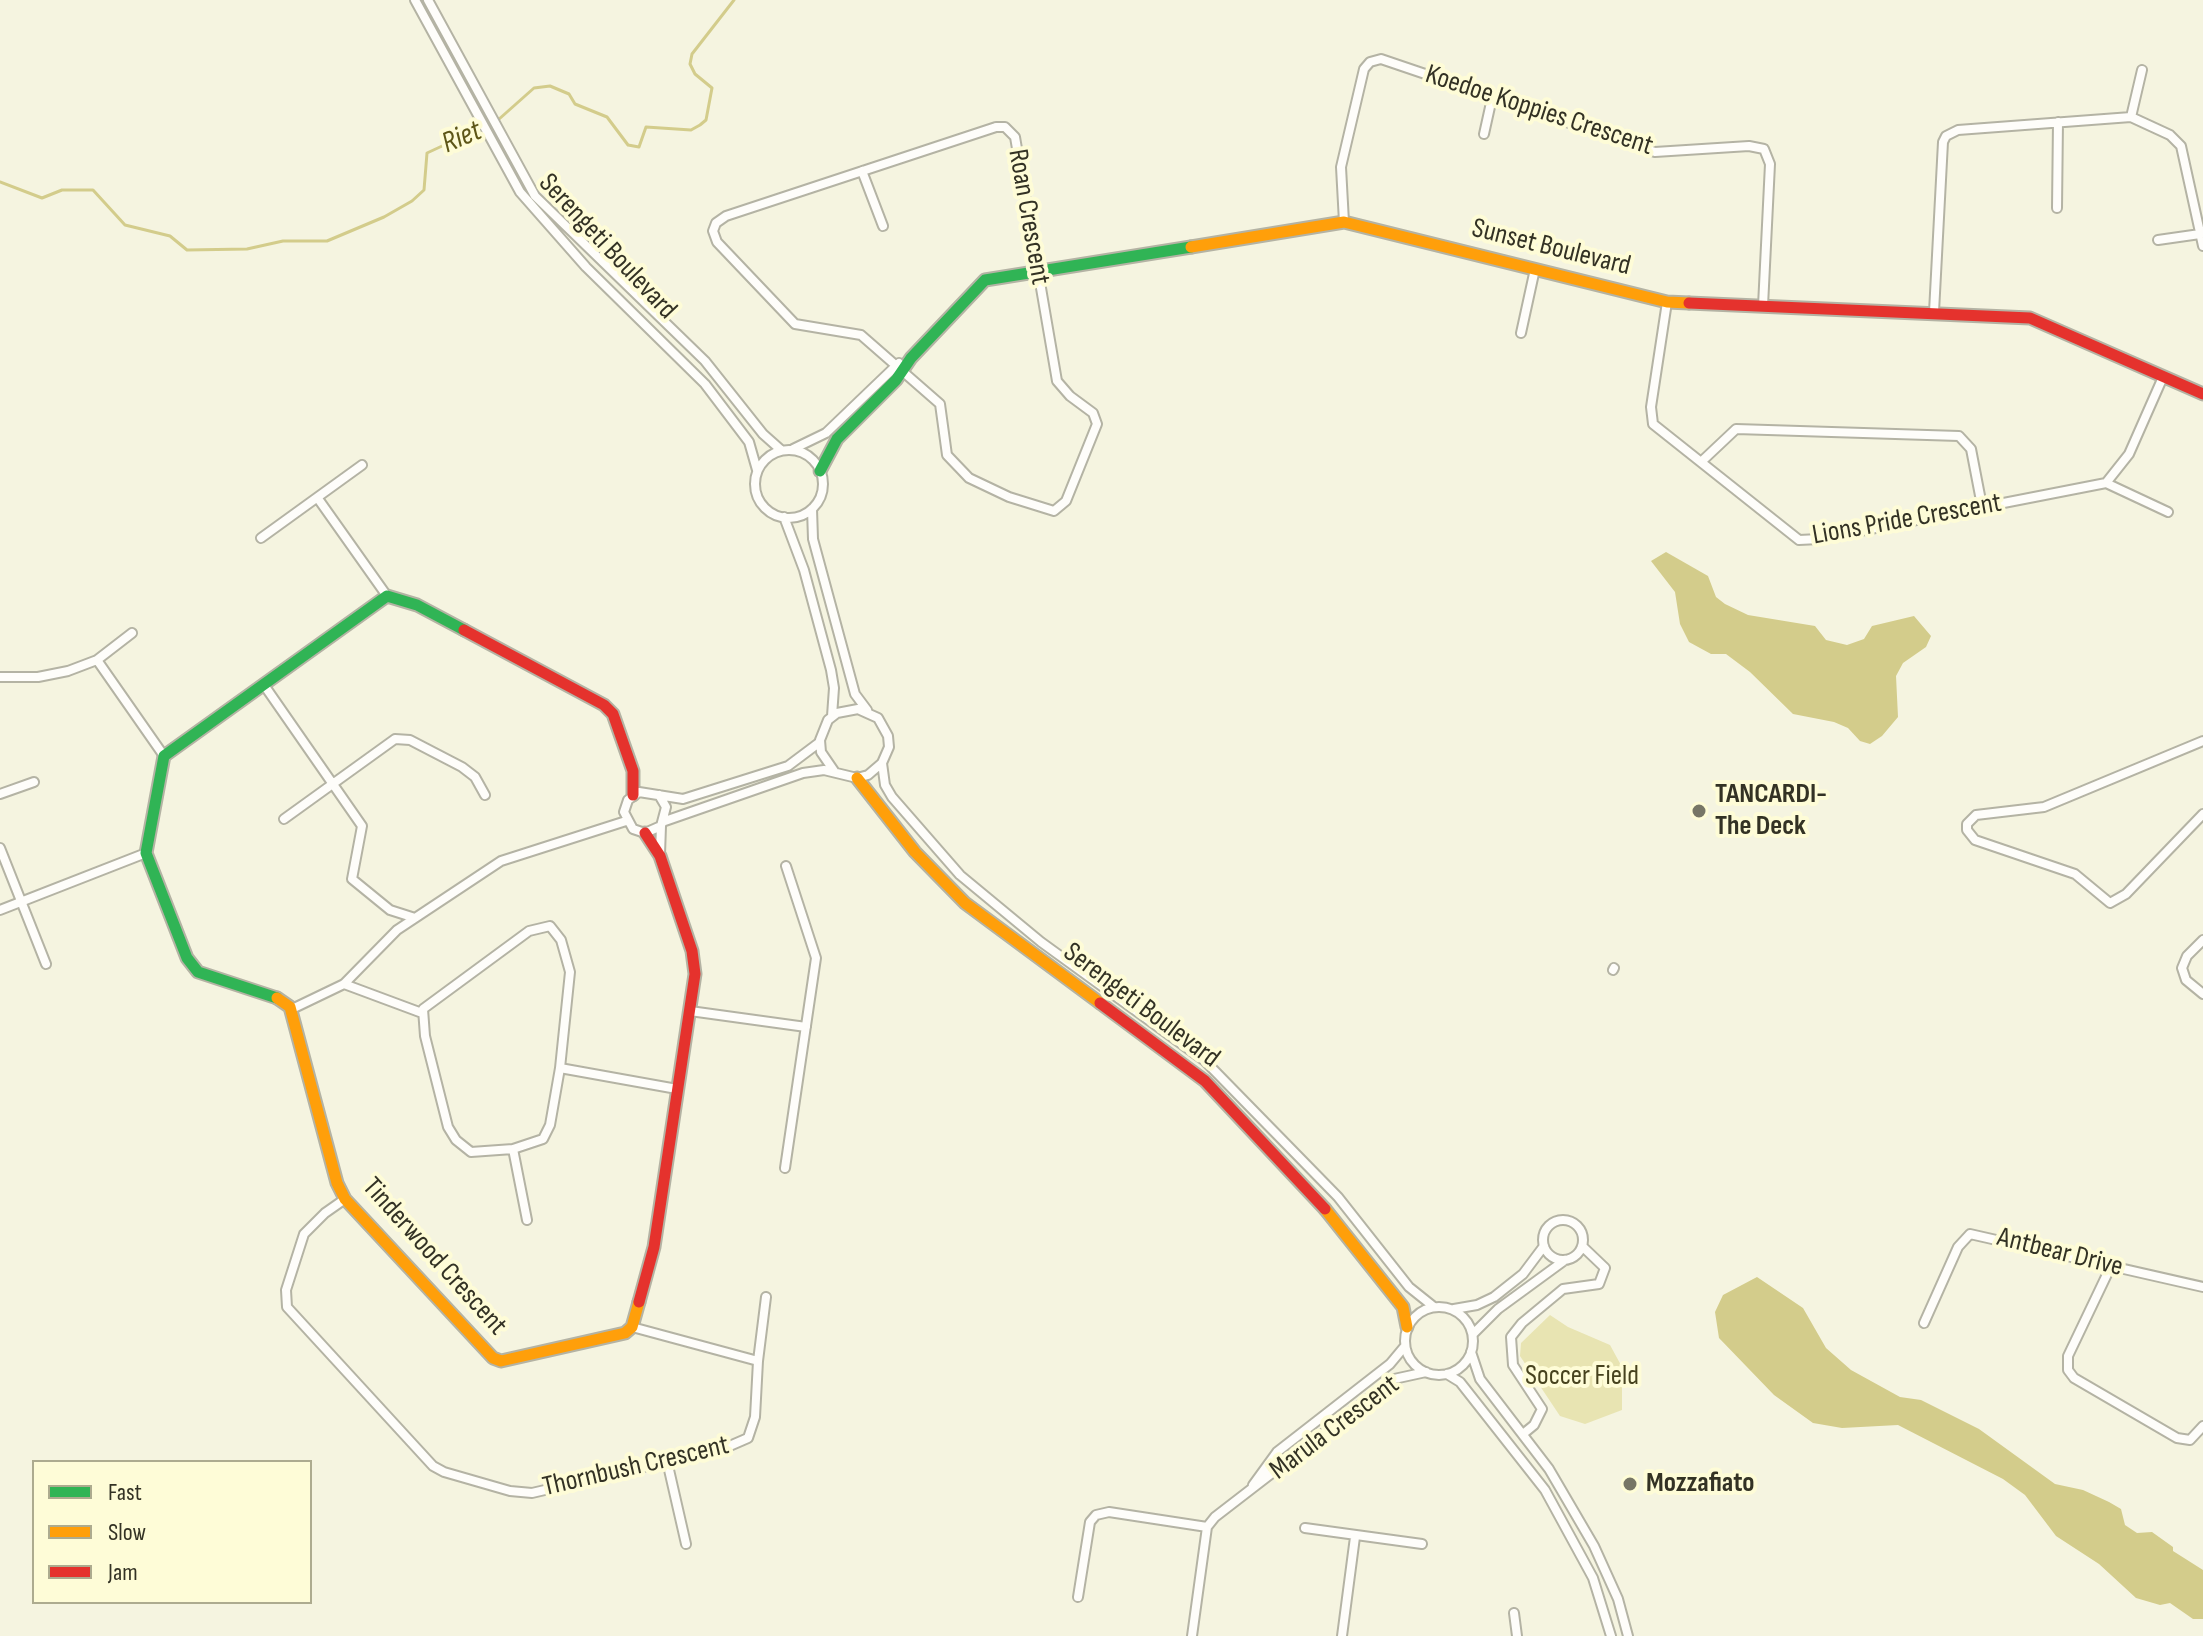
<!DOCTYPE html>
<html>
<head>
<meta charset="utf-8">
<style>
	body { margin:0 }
	#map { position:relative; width:2203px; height:1636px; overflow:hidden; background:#f5f4e0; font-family:"Sofia Sans Condensed",sans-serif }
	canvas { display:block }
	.legend { position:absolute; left:32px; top:1460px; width:280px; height:144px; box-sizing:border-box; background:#fefcd7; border:2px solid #adab8f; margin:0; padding:10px 14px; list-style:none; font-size:24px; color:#333224 }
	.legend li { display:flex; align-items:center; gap:16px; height:40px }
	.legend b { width:40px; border:2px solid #adab8f }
</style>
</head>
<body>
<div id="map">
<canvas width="2203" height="1636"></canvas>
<ul class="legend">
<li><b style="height:10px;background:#30b455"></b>Fast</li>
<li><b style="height:10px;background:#ff9f0a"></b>Slow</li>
<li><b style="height:10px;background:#e5322d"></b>Jam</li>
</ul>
</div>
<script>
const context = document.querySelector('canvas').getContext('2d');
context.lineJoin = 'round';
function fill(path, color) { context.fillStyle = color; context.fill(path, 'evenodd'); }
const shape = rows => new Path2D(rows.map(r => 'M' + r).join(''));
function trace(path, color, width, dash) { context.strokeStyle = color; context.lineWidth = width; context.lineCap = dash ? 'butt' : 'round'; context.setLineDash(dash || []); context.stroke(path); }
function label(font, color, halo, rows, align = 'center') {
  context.font = font + ' "Sofia Sans Condensed",sans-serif'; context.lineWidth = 8; context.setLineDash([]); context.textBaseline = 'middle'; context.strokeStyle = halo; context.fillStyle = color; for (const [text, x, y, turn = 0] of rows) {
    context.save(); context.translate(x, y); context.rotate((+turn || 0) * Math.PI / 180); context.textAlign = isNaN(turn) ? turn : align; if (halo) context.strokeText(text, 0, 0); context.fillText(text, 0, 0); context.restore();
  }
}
const green = shape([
	[1550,1315,1568,1327,1610,1345,1622,1367,1622,1410,1585,1424,1560,1416,1520,1356,1521,1343]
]);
const water = shape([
	[1666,552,1708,576,1716,597,1725,604,1748,615,1815,626,1826,640,1847,645,1864,639,1872,626,1914,616,1931,636,1926,647,1903,663,1896,676,1898,717,1882,736,1870,744,1860,741,1848,728,1834,722,1793,714,1750,672,1726,654,1711,654,1689,642,1680,624,1675,592,1651,561],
	[1757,1277,1803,1308,1826,1348,1851,1370,1900,1397,1921,1400,1979,1429,2055,1484,2083,1490,2109,1502,2121,1509,2125,1525,2137,1533,2152,1532,2173,1547,2173,1551,2203,1570,2203,1619,2193,1619,2170,1603,2160,1605,2136,1598,2099,1564,2056,1536,2025,1495,2003,1479,1898,1425,1842,1428,1813,1423,1774,1395,1719,1338,1715,1312,1723,1295]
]);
const stream = shape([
	[489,128,534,88,550,86,569,94,575,104,607,117,628,145,639,147,646,127,691,130,700,125,706,120,712,88,695,74,690,64,692,54,734,0],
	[0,182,42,198,62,190,93,190,125,225,170,236,187,250,247,249,283,241,327,241,384,217,412,201,424,190,427,153,481,128]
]);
const street = shape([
	[415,0,520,192,586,267,705,384,749,442,757,470],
	[428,0,535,196,705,361,763,434,781,450],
	[2131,117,2142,70],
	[996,127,1005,127,1015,137,1057,381,1070,396,1093,413,1097,424,1066,501,1054,511,1009,497,969,478,947,455,940,404,861,335,795,324,717,242,713,231,716,223,726,216,996,127],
	[1484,134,1492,98],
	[862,171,883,226],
	[2057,208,2058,122],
	[1344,222,1341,167,1364,69,1370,62,1381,59,1655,152,1749,146,1764,149,1770,164,1763,306],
	[2158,240,2200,234],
	[1667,302,1651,407,1653,424,1799,540,1819,539,2106,483,2129,454,2163,377],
	[1934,312,1943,142,1946,136,1958,130,2131,117,2170,135,2181,146,2203,246],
	[1521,333,1535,269],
	[793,449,826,433,899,363],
	'755 484a34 34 0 1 1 68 0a34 34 0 1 1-68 0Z',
	[1701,462,1736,429,1959,436,1971,449,1982,506],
	[2106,483,2168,512],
	[319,500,387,596],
	[812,509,813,539,855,694,867,710],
	[784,517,804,570,831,670,834,688,832,716],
	[261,538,362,465],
	[97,660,164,756],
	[0,677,38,677,68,671,97,660,132,633],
	[264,685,362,826,352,879,390,910,415,918],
	[2203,741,2044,807,1976,815,1967,824,1967,830,1975,840,2075,874,2110,903,2126,894,2203,814],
	[882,763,885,785,892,797,960,875,1041,942,1205,1061,1338,1197,1409,1287,1434,1307],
	[0,794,34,782],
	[659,795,666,807,661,826,645,833,633,829,624,812,628,800,639,792,683,799,788,766,820,742],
	[284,819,395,739,410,740,462,767,475,777,485,795],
	[665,821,803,773,824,770,857,778,868,775,882,763,889,747,888,736,878,718,858,709,837,713,828,720,820,740,821,752,834,771],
	[0,848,46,964],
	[660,854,661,826],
	[0,910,146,853],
	[2203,940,2187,956,2182,968,2186,980,2203,994],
	[1613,970,1614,968],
	[344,984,422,1013],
	[292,1009,344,984,397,930,501,861,626,821],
	[690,1011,806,1027],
	[560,1068,550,1125,543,1139,513,1149,471,1152,456,1140,448,1127,425,1036,423,1009,529,931,550,926,561,940,570,972,560,1068,677,1089],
	[513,1149,527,1220],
	[785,1168,816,958,786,866],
	[345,1199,325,1213,304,1234,286,1290,287,1307,433,1466,444,1472,510,1491,532,1493,725,1448,748,1438,755,1417,758,1361,632,1327],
	'1543 1240a20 20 0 1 1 40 0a20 20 0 1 1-40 0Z',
	[2111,1266,2068,1356,2068,1370,2074,1378,2177,1438,2190,1440,2203,1426],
	'1405 1341a34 34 0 1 1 68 0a34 34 0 1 1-68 0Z',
	[1454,1309,1477,1305,1494,1297,1523,1274,1544,1246],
	[1924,1323,1958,1247,1970,1234,2203,1287],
	[1473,1334,1498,1309,1565,1260],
	[1471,1352,1480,1379,1549,1469,1594,1546,1618,1599,1628,1636],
	[758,1361,766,1297],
	[1447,1374,1460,1382,1545,1490,1593,1578,1611,1636],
	[1523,1434,1534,1425,1542,1409,1513,1365,1511,1337,1522,1323,1563,1289,1599,1284,1605,1268,1582,1246],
	[667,1461,686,1544],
	[1253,1485,1277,1452,1390,1364,1405,1346],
	[1305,1528,1422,1544],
	[1078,1597,1090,1522,1096,1515,1109,1512,1207,1527],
	[1514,1613,1517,1636],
	[1192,1636,1207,1527,1215,1517,1394,1379,1426,1372],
	[1342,1636,1355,1537]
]);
const fast = shape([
	[820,471,837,439,896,380,911,358,985,280,1191,247],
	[277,998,198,972,187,958,146,853,164,756,387,596,417,605,464,630]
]);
const slow = shape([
	[1191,247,1344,222,1667,302,1689,303],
	[857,778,915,852,965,903,1100,1003],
	[277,998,290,1007,337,1183,345,1199,493,1358,501,1361,625,1333,632,1327,639,1302],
	[1325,1209,1403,1307,1407,1327]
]);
const jam = shape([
	[1689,303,2030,318,2203,394],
	[464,630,604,705,613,714,633,771,633,795],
	[1100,1003,1205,1081,1325,1209],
	[639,1302,654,1247,695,974,692,951,660,856,645,833]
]);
const markers = [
	[1699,811,8,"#777666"],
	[1630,1484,8,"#777666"]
];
const streetNames = [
	["Koedoe Koppies Crescent",1539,111,18],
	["Roan Crescent",1028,217,80],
	["Serengeti Boulevard",607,247,47],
	["Sunset Boulevard",1551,248,14],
	["Lions Pride Crescent",1907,520,-10],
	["Serengeti Boulevard",1141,1006,37],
	["Antbear Drive",2060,1253,14],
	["Tinderwood Crescent",434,1257,48],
	["Marula Crescent",1335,1428,-37],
	["Thornbush Crescent",636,1467,-13]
];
const poiNames = [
	["TANCARDI-",1715,795],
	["The Deck",1715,827],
	["Mozzafiato",1646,1484]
];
const parkNames = [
	["Soccer Field",1582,1377]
];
const waterNames = [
	["Riet",462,138,-23]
];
fill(green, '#e8e4b2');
fill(water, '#d3cc8b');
trace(stream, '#d3cc8b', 3);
trace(street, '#b4b3a4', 12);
trace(fast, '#b4b3a4', 15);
trace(slow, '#b4b3a4', 15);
trace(jam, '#b4b3a4', 15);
trace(street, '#fefdfa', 8);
trace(fast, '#30b455', 11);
trace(slow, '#ff9f0a', 11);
trace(jam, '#e5322d', 11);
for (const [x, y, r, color] of markers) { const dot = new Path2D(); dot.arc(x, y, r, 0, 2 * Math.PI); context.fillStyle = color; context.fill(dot); trace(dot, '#fefcd7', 3); }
label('28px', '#333224', '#fefcd7', streetNames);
label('bold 28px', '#333224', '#fefcd7', poiNames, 'left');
label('28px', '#46421e', '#fefcd7', parkNames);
label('italic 30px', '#5d5617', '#fefcd7', waterNames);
</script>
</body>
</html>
